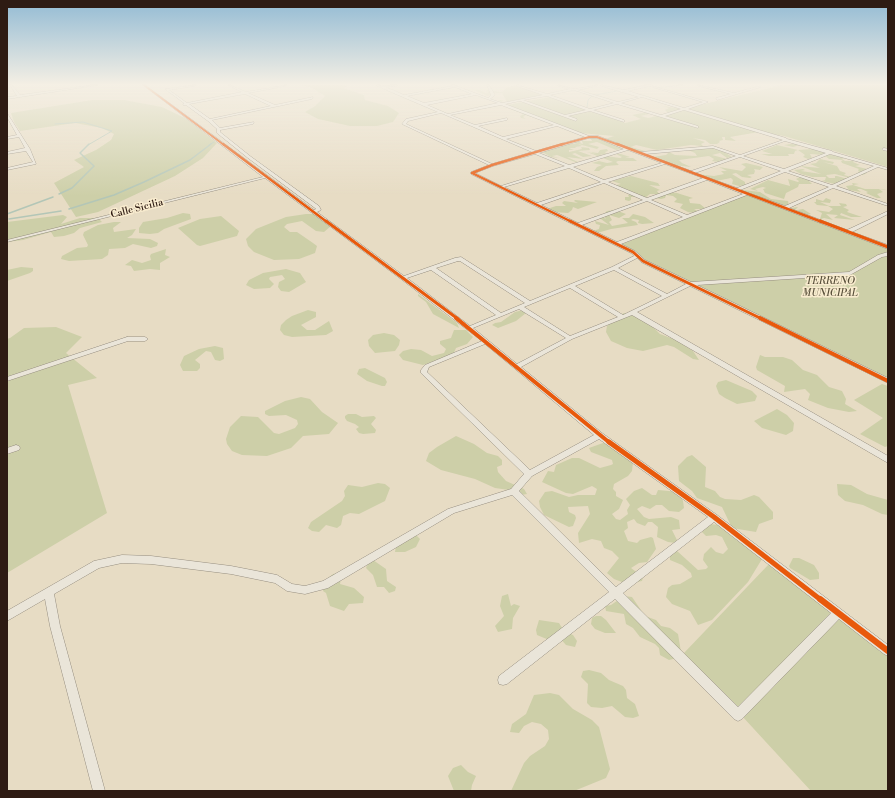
<!DOCTYPE html>
<html>
<head>
<meta charset="utf-8">
<style>
	body { margin:0 }
	#map { position:relative; width:895px; height:798px; overflow:hidden; background:#e7dcc4; font-family:"Libre Bodoni",serif }
	canvas { display:block }
	.frame { position:absolute; inset:0; border:8px solid #2e1b13; pointer-events:none }
</style>
</head>
<body>
<div id="map">
<canvas width="895" height="798"></canvas>
<div class="frame"></div>
</div>
<script>
const context = document.querySelector('canvas').getContext('2d');
context.lineJoin = 'round';
function fill(path, color) { context.fillStyle = color; context.fill(path, 'evenodd'); }
const shape = rows => new Path2D(rows.map(r => 'M' + r).join(''));
function trace(path, color, width, dash) { context.strokeStyle = color; context.lineWidth = width; context.lineCap = dash ? 'butt' : 'round'; context.setLineDash(dash || []); context.stroke(path); }
function label(font, color, halo, rows, align = 'center') {
  context.font = font + ' "Libre Bodoni",serif'; context.lineWidth = 3; context.setLineDash([]); context.textBaseline = 'middle'; context.strokeStyle = halo; context.fillStyle = color; for (const [text, x, y, turn = 0] of rows) {
    context.save(); context.translate(x, y); context.rotate((+turn || 0) * Math.PI / 180); context.textAlign = isNaN(turn) ? turn : align; if (halo) context.strokeText(text, 0, 0); context.fillText(text, 0, 0); context.restore();
  }
}
const green = shape([
	[302,85,345,85,347,86,344,88,364,95,365,100,388,106,399,113,393,122,377,126,350,126,318,119,305,112,315,106,325,96,312,88],
	[517,85,542,95,507,102,502,93,493,93,488,96,473,90,480,90,486,93,488,92,485,91,488,90,502,92,507,87],
	[781,85,888,85,888,167,784,136,759,132,730,137,736,141,725,140,725,137,722,137,723,140,719,141,720,142,717,144,710,144,705,140,693,138,705,142,701,144,703,146,701,146,691,145,657,150,636,145,631,147,645,151,642,152,624,148,616,150,597,142,588,144,599,147,597,149,578,144,582,146,575,147,576,148,569,148,574,150,569,150,569,152,582,149,581,147,589,148,590,150,578,151,592,156,583,157,575,153,572,154,583,159,567,157,578,162,575,162,557,155,552,156,559,158,551,157,542,152,569,144,577,144,569,142,570,140,581,142,580,143,583,144,582,141,592,141,590,138,605,139,614,136,580,133,526,115,523,117,526,119,521,118,520,116,524,114,513,110,498,100,504,100,501,101,507,105,550,97,603,113,625,123,641,119,632,115,647,112,649,114,641,116,648,118,668,113,665,110,669,108,662,106,684,109],
	[92,100,124,100,162,107,187,119,217,143,203,158,175,176,98,212,76,217,54,183,84,167,74,160,96,150,111,140,114,134,102,128,75,123,20,131,14,122,11,113],
	[797,143,826,153,826,155,834,155,845,158,842,159,845,161,854,161,853,162,860,165,855,166,867,169,863,171,867,173,863,175,858,174,857,173,859,172,858,170,859,169,842,163,841,161,843,160,829,159,824,155,810,154,812,158,808,159,803,157,805,155,798,150,795,151,794,154,788,154,789,156,769,156,761,154,772,154,762,151,777,145,798,150,812,149,800,145,793,147,784,145],
	[710,147,723,151,732,157,727,158,720,153,712,155,727,159,718,162,712,161,714,159,709,156,679,160,682,163,691,167,674,165,652,157,666,155,669,152,675,155,697,156,695,153,686,149],
	[607,149,608,151,605,152,607,154,599,155,620,158,622,157,616,154,621,154,630,157,625,158,633,158,637,161,618,161,616,162,619,165,606,166,599,171,594,171,597,167,602,165,592,163,599,161,607,163,613,162,587,152,596,154,590,152,598,153,600,150],
	[820,159,834,162,833,164,823,162,837,166,840,171,846,173,844,175,851,177,850,178,835,174,826,175,829,178,835,178,835,176,837,176,848,179,843,182,843,184,835,184,822,181,825,180,826,177,812,177,801,174,794,170,803,169,805,170,801,171,821,174,800,166,820,168,810,164,816,163],
	[746,163,763,167,760,170,754,169,755,171,754,174,747,175,752,177,750,178,742,177,736,173,732,174,745,182,745,185,739,186,732,184,733,180,731,178,716,181,697,174,714,176,724,174,721,171,727,171,719,167,742,171,746,167,741,164],
	[631,176,658,183,660,186,649,185,660,190,657,191,659,194,650,194,646,197,631,197,631,200,629,201,625,200,625,197,629,197,628,195,632,194,616,185,621,184,612,181],
	[800,177,817,182,809,181,812,184,799,184,798,187,786,193,784,199,765,193,763,189,766,188,763,187,755,189,758,191,750,189,768,180,790,186,788,179,798,182,799,181,796,179],
	[852,183,859,184,853,185,865,189,883,189,887,190,879,189,883,192,877,194,881,198,877,198,866,193,868,192,861,189,857,189,861,192,849,190,846,186,853,185],
	[743,190,760,192,771,199,788,201,789,205,784,205,784,207,792,209,791,208,798,207,795,210,800,212,797,210,803,209,811,214,806,215,888,248,888,379,643,261,620,245,745,194],
	[668,192,677,193,693,198,689,199,690,203,700,204,705,208,702,209,694,209,698,211,695,213,688,212,680,208,683,204,674,202,677,199,673,196,666,195,665,198,661,199,656,198,661,193],
	[826,198,831,200,830,203,820,202,829,206,841,206,839,203,846,204,847,206,843,207,849,210,847,212,862,217,851,217,841,213,840,215,855,220,834,218,838,215,826,214,833,220,824,218,821,219,823,221,821,221,815,219,820,219,822,213,816,210,829,212,833,209,828,206,817,205,814,202,816,202,816,199,823,201],
	[575,200,597,202,578,209,573,207,572,210,568,213,554,212,547,209,556,206,566,206,562,203,564,201,578,203,574,201],
	[615,210,626,214,619,218,609,215,612,220,609,222,612,226,628,223,622,218,629,218,633,214,645,217,654,223,642,224,638,223,639,220,633,219,631,220,636,222,638,225,611,229,597,233,593,231,599,229,600,225,596,224,595,221,609,225,601,219,594,218,594,216,601,216,606,219,603,215,607,211],
	[183,213,190,214,191,219,164,229,158,233,150,234,139,233,139,228,143,222,167,218],
	[306,214,313,214,333,223,331,226,324,232,316,231,302,221,287,224,284,227,290,232,297,232,313,243,317,246,315,253,299,259,274,260,254,252,248,246,246,239,256,229,286,217],
	[63,215,67,217,61,224,80,218,98,218,102,222,80,228,74,233,64,236,54,237,51,232,23,240,7,242,7,222],
	[221,216,239,231,237,236,200,246,197,245,178,228,200,219],
	[114,222,121,222,113,228,114,232,136,229,132,235,127,238,150,239,158,243,157,246,151,248,133,244,125,248,109,249,108,255,102,259,69,261,61,259,62,256,77,248,87,247,88,245,83,235,84,232,98,225],
	[166,249,165,255,170,257,160,263,160,270,150,269,134,271,131,266,125,265,132,260,142,263,151,260,150,256,151,254],
	[21,267,33,268,33,271,30,273,7,281,7,270],
	[286,269,300,273,306,282,289,292,281,291,278,287,279,282,285,279,282,275,270,277,269,279,274,284,270,288,254,289,246,285,249,280,263,273],
	[418,294,457,323,459,328,433,314,426,302,418,296],
	[308,310,316,312,316,317,301,325,307,330,315,330,329,321,333,331,326,335,292,337,284,335,280,330,281,325,286,320,292,316],
	[523,310,526,313,516,321,498,328,492,325,495,323,501,322,515,312],
	[624,313,639,317,650,324,660,334,676,340,693,351,699,360,693,359,674,347,667,345,643,351,627,348,611,341,606,332,607,326,614,319],
	[56,327,82,337,66,353,97,378,68,385,107,513,7,573,7,339,10,338,24,328],
	[454,330,466,330,473,337,467,344,456,348,453,355,423,365,403,360,399,355,403,351,411,349,421,350,432,356,444,353,446,349,440,344,440,341,451,338],
	[384,333,394,335,400,340,399,345,395,351,375,353,369,346,368,340,373,335],
	[215,346,223,348,224,359,220,361,215,360,211,352,206,351,195,360,200,364,200,368,197,371,183,371,180,365,184,356,199,349],
	[760,355,765,357,783,357,792,360,803,370,817,375,829,387,842,391,846,399,845,404,857,411,849,412,828,408,808,400,810,394,805,389,784,392,785,386,757,370,756,367],
	[365,368,385,378,387,382,385,386,382,386,367,381,357,374,359,369],
	[726,380,752,391,757,396,755,401,737,404,725,398,719,394,716,386,718,382],
	[882,384,888,386,888,446,885,447,860,434,883,418,854,400],
	[301,397,310,399,322,412,338,423,329,434,303,436,291,448,267,456,242,455,232,451,227,444,226,439,230,427,241,416,258,417,274,433,279,434,295,428,298,424,297,420,286,415,269,416,265,414,265,411,285,401],
	[777,409,787,415,794,423,793,431,786,435,762,428,754,421],
	[348,414,356,414,362,417,374,416,376,418,371,424,376,430,375,433,363,434,359,433,356,429,359,427,355,424,347,421,345,418,345,416],
	[456,436,474,444,487,453,498,456,502,460,502,465,497,467,498,472,506,481,524,489,527,494,521,495,509,490,495,488,475,479,441,470,426,461,429,453,437,447],
	[603,443,614,446,633,462,632,471,628,476,614,484,613,489,616,492,616,496,623,500,619,509,612,514,616,519,620,520,628,514,627,510,630,505,626,499,634,491,642,488,652,495,656,495,658,490,679,492,683,501,684,508,679,512,669,511,662,505,656,505,650,509,642,506,637,509,644,517,649,519,671,517,679,520,680,529,672,530,677,540,676,543,668,542,657,537,658,527,652,522,648,522,645,526,637,523,634,519,627,522,628,528,624,531,628,541,637,543,640,540,651,537,653,538,656,549,647,562,639,563,631,568,643,577,642,581,627,584,614,579,607,573,619,558,612,551,604,548,601,541,592,539,579,543,578,533,590,514,588,506,568,507,569,512,575,515,576,518,573,526,569,527,544,515,540,507,539,501,545,492,552,491,569,497,578,495,595,495,597,489,592,486,573,494,566,493,542,482,548,471,554,472,556,465,572,458,579,458,600,468,611,465,613,464,612,460,591,452,589,448],
	[692,455,706,467,705,487,715,491,720,497,725,499,741,500,754,495,759,497,773,512,773,519,759,524,756,532,732,528,722,507,697,498,692,491,679,481,678,466,687,457],
	[378,483,385,484,390,488,385,501,359,514,350,513,343,516,341,525,337,528,326,525,319,532,312,531,308,528,311,522,342,501,345,496,344,491,348,485,362,487],
	[837,484,851,485,867,494,888,500,888,515,882,514,863,505,845,501,838,495],
	[710,524,719,525,734,538,748,542,762,559,748,582,712,620,698,625,690,611,672,604,666,597,668,588,672,585,680,584,692,577,691,573,682,565,670,560,670,555,676,550,698,570,706,569,708,567,703,560,704,554,711,547,716,552,723,554,728,549,722,537,716,535,706,536,702,532],
	[416,535,420,539,416,547,405,552,395,552,396,546],
	[793,558,799,558,814,565,819,573,819,579,810,580,790,568,789,566],
	[373,560,386,569,387,581,396,587,395,591,389,593,384,587,377,587,373,575,366,568,369,561],
	[769,564,888,655,888,791,811,791,684,653],
	[340,573,342,574,340,584,354,588,364,597,363,603,349,604,344,611,330,606,326,593,323,591,327,579,333,574],
	[508,594,511,606,514,604,520,606,513,618,512,629,498,632,495,626,504,616,500,606,502,596],
	[624,596,632,597,645,616,656,620,661,626,670,628,678,634,681,652,677,658,669,660,660,655,659,648,655,644,640,637,633,628,626,624,624,614,606,611,605,606,611,605],
	[601,616,606,620,616,633,605,633,595,629,591,624,592,618,596,616],
	[539,620,559,623,564,631,573,635,577,641,575,647,566,645,559,637,549,640,537,635,536,630],
	[589,670,601,673,609,680,623,686,626,690,627,698,635,704,639,716,633,718,625,717,612,706,602,708,591,707,587,703,588,684,581,677,583,671],
	[550,693,559,695,573,709,592,720,599,727,610,769,606,778,574,791,511,791,524,763,530,756,545,746,549,739,548,730,541,724,532,722,524,726,519,733,510,732,512,724,526,714,534,695],
	[461,765,468,772,476,776,472,785,471,791,454,791,448,776,453,768]
]);
const streamFar1 = shape([
	[643,88,651,88],
	[656,88,682,85],
	[595,95,634,88],
	[587,107,588,100,592,96],
	[55,124,83,122,112,131,88,145],
	[209,145,214,142]
]);
const stream = shape([
	[59,194,72,188,94,166,80,153,89,144],
	[69,209,114,195,144,182,190,160,211,144],
	[7,214,53,197],
	[9,219,61,211]
]);
const street = shape([
	[10,85,12,85,20,95,94,85,98,85,7,99,7,97,17,96,10,85],
	[143,85,145,85,314,210,316,209,315,208,248,158,217,133,217,129,208,121,186,105,183,105,184,103,165,89,196,85,195,86,169,90,187,103,242,92,228,85,230,85,246,92,287,85,286,86,248,93,275,105,313,97,312,99,212,120,220,128,254,122,253,124,220,130,220,132,250,156,319,206,321,210,317,212,404,276,455,258,461,257,530,301,612,267,634,256,631,253,471,174,471,172,489,165,402,124,406,119,438,112,377,86,377,85,383,86,397,85,397,86,386,87,404,95,452,86,451,85,454,85,488,98,491,95,487,85,489,85,495,95,490,99,502,103,543,95,517,86,517,85,547,94,570,89,558,86,558,85,574,89,598,85,597,86,578,90,618,102,639,97,601,86,601,85,624,90,646,85,652,85,652,86,708,102,688,109,786,138,787,139,832,151,833,152,888,168,888,170,878,167,836,186,888,204,888,206,833,188,789,208,847,230,888,211,888,214,852,232,888,245,888,249,747,195,621,244,635,251,645,260,691,282,849,272,878,255,888,252,888,256,882,257,850,275,697,285,888,378,888,383,690,286,637,312,888,456,888,463,632,315,572,339,521,367,602,433,717,515,888,645,888,656,884,654,839,619,742,719,738,721,734,719,615,599,507,684,503,685,499,684,498,680,499,676,609,592,512,495,454,513,328,588,305,594,287,591,275,583,231,574,151,564,122,563,99,568,54,594,60,626,105,791,93,791,50,626,45,599,7,621,7,611,94,561,122,555,151,556,231,566,277,575,292,584,305,586,323,581,448,509,511,489,524,474,421,373,421,370,425,365,482,341,401,279,265,178,7,242,7,240,263,177,143,85],
	[649,86,703,102,684,108,628,91,649,86],
	[455,87,472,94,424,103,407,96,455,87],
	[574,90,614,103,590,109,550,95,574,90],
	[245,94,271,106,210,119,189,104,245,94],
	[476,95,498,103,448,114,427,105,476,95],
	[547,96,586,110,565,115,523,100,547,96],
	[642,97,681,109,661,115,621,103,642,97],
	[520,101,576,121,577,119,568,116,590,111,624,122,624,120,593,110,617,104,698,128,698,126,665,116,684,110,783,140,740,155,713,146,640,152,598,136,589,136,505,104,520,101],
	[501,105,554,125,503,137,478,126,507,120,507,118,475,125,450,115,501,105],
	[441,113,532,152,492,164,406,124,408,121,441,113],
	[557,126,585,137,536,151,506,139,557,126],
	[589,138,597,138,624,149,569,165,539,153,589,138],
	[785,141,826,153,784,169,743,156,785,141],
	[713,148,736,156,691,171,645,154,713,148],
	[628,150,662,163,604,180,573,167,628,150],
	[535,154,565,166,501,186,475,173,493,166,535,154],
	[830,154,874,166,832,185,788,171,830,154],
	[740,157,781,171,737,188,695,173,740,157],
	[665,164,703,178,647,198,608,182,665,164],
	[569,168,601,182,537,203,504,187,569,168],
	[785,172,829,187,785,206,740,190,785,172],
	[707,180,743,194,687,215,651,200,707,180],
	[604,183,643,200,578,223,541,205,604,183],
	[647,201,683,217,617,242,582,225,647,201],
	[637,258,641,262,686,284,667,294,618,268,637,258],
	[458,261,460,261,525,303,501,313,436,268,458,261],
	[431,270,496,315,470,326,407,278,431,270],
	[614,270,662,296,623,315,575,286,614,270],
	[570,288,618,317,570,336,524,307,570,288],
	[519,309,566,338,517,364,473,328,519,309],
	[485,344,514,368,594,435,530,470,427,372,429,367,485,344],
	[599,439,708,517,616,587,519,491,532,476,599,439],
	[714,522,831,613,738,707,623,593,714,522],
	[698,85,734,93,760,86,761,87,717,100,716,98,731,94,698,86,698,85],
	[7,113,30,149,36,164,7,170,7,168,33,162,26,151,7,154,7,152,25,148,19,137,7,139,7,137,17,135,7,117,7,113],
	[884,148,888,149,888,151,883,150,882,149,884,148],
	[127,337,145,337,148,339,145,341,128,341,7,381,7,377,127,337],
	[16,445,19,446,20,448,19,450,7,454,7,448,16,445]
]);
const cyclewayFar5 = shape([
	[144,85,224,145],
	[560,145,589,137,597,137,619,145]
]);
const cyclewayFar4 = shape([
	[223,144,327,222],
	[563,144,492,165,472,173,572,222],
	[617,144,822,222]
]);
const cyclewayFar3 = shape([
	[326,221,458,319],
	[570,221,633,252,643,261,762,319],
	[820,221,888,247]
]);
const cyclewayFar2 = shape([
	[456,318,610,443],
	[760,318,888,381]
]);
const cyclewayFar1 = shape([
	[609,442,714,517,821,600]
]);
const cycleway = shape([
	[820,599,888,651]
]);
const farStreetnames = [
	["Calle Sicilia",137,209,-14]
];
const farParknames = [
	["TERRENO",830,282],
	["MUNICIPAL",830,294]
];
fill(green, '#cdcfa8');
trace(streamFar1, '#b3c6b7', 1);
trace(stream, '#b3c6b7', 1.5);
trace(street, '#968e80', 1);
fill(street, '#eae5d9');
trace(cyclewayFar5, '#e8590c', 2);
trace(cyclewayFar4, '#e8590c', 2.5);
trace(cyclewayFar3, '#e8590c', 3);
trace(cyclewayFar2, '#e8590c', 4);
trace(cyclewayFar1, '#e8590c', 5);
trace(cycleway, '#e8590c', 6);
const sky = context.createLinearGradient(0, 0, 0, 196);
sky.addColorStop(0, '#93bbd4');
sky.addColorStop(0.43, '#f4efe4');
sky.addColorStop(1, '#f4efe400');
context.fillStyle = sky;
context.fillRect(0, 0, 895, 196);
label('10px', '#2e1b13', '#f9eccf', farStreetnames);
label('italic 10px', '#574e39', '#f9eccf', farParknames);
</script>
</body>
</html>
